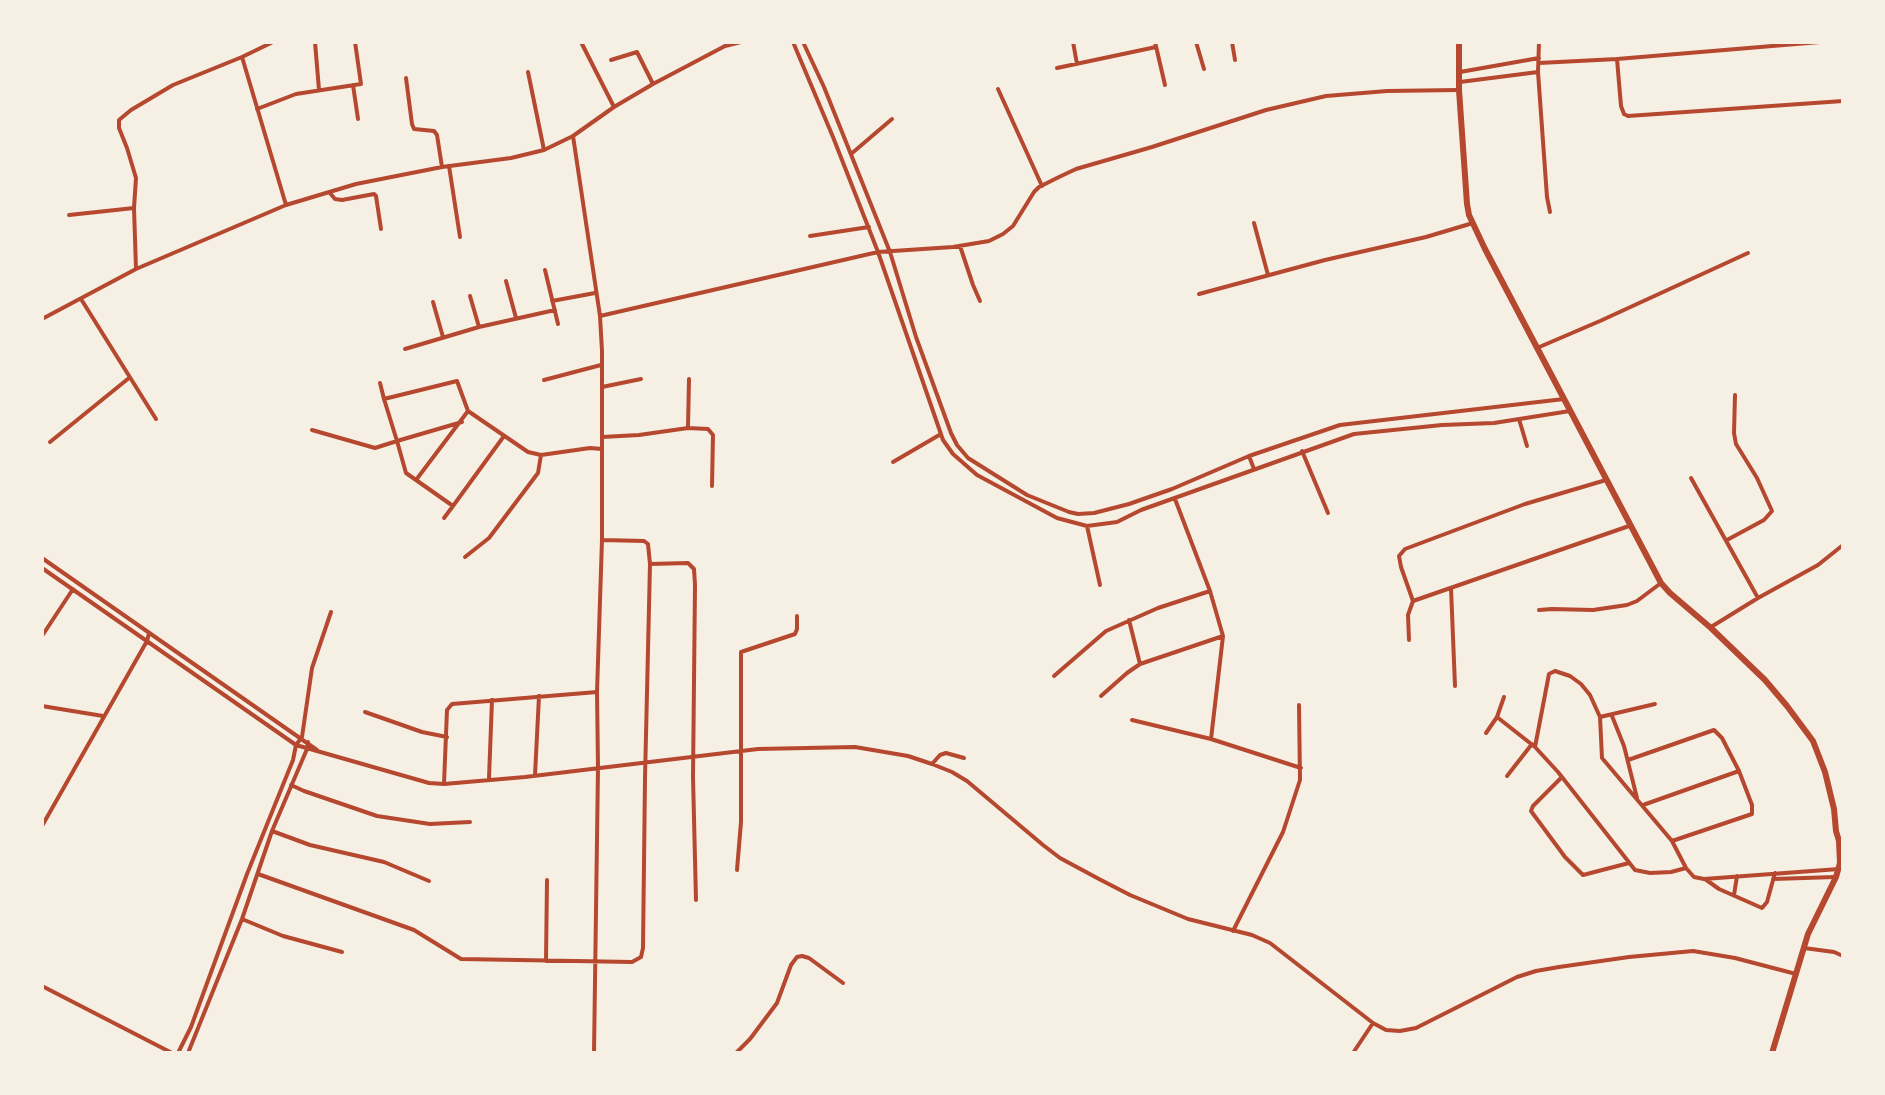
<!DOCTYPE html>
<html>
<head>
<meta charset="utf-8">
<style>
	body { margin:0 }
	#map { position:relative; width:1885px; height:1095px; overflow:hidden; background:#f6efe4; font-family:Raleway,sans-serif }
	canvas { display:block }
	.frame { position:absolute; inset:0; border:44px solid #f6efe4; pointer-events:none }
</style>
</head>
<body>
<div id="map">
<canvas width="1885" height="1095"></canvas>
<div class="frame"></div>
</div>
<script>
const context = document.querySelector('canvas').getContext('2d');
context.lineJoin = 'round';
const shape = rows => new Path2D(rows.map(r => 'M' + r).join(''));
function trace(path, color, width, dash) { context.strokeStyle = color; context.lineWidth = width; context.lineCap = dash ? 'butt' : 'round'; context.setLineDash(dash || []); context.stroke(path); }
const minor = shape([
	[273,42,242,57,286,205],
	[315,42,319,90],
	[581,42,614,107],
	[793,42,833,137,878,252,943,440,953,454,977,475,1057,518,1087,526,1117,522,1141,510,1354,434,1442,425,1494,423,1570,411],
	[803,42,824,87,890,252,916,337,951,433,957,445,968,458,1027,495,1069,512,1078,514,1094,513,1129,504,1172,489,1249,456,1340,425,1564,399],
	[1073,42,1077,64],
	[1155,42,1165,85],
	[1196,42,1204,69],
	[1232,42,1235,60],
	[1539,42,1538,72,1547,197,1550,212],
	[1617,59,1621,106,1624,114,1628,116,1843,101],
	[611,60,637,52,653,84],
	[1539,63,1617,59,1820,42],
	[1057,68,1156,47],
	[528,72,544,150],
	[1460,72,1539,58],
	[406,78,412,124,414,129,434,131,437,135,442,167],
	[1460,82,1538,72],
	[353,85,358,119],
	[998,89,1042,186],
	[257,109,296,94,361,84,355,42],
	[573,136,600,316,602,351,602,540,597,692,598,768,594,1053],
	[851,154,892,119],
	[449,166,460,237],
	[329,192,335,199,342,200,374,194,376,196,381,229],
	[134,208,136,178,127,148,119,128,119,120,131,110,173,85,242,57],
	[69,215,134,208,136,269],
	[1254,223,1268,275],
	[810,236,869,227],
	[960,246,973,285,980,301],
	[545,270,558,324],
	[506,281,516,318],
	[1199,294,1325,260,1426,237,1473,223],
	[470,296,479,327],
	[81,299,156,419],
	[552,301,595,293],
	[433,302,443,337],
	[600,316,878,252,953,247,989,241,1003,234,1013,226,1034,192,1039,187,1059,177,1076,169,1152,147,1266,110,1326,96,1387,91,1458,90],
	[42,319,136,269,286,205,356,184,442,167,511,158,544,150,573,136,614,107,653,84,725,46,741,42],
	[1537,348,1600,321,1748,253],
	[405,349,479,327,555,310],
	[544,380,601,365],
	[380,383,384,399],
	[602,387,641,379],
	[468,411,416,480,453,506,504,436],
	[1519,419,1527,446],
	[462,422,397,441,384,399,457,381,468,411,528,452,541,455,590,448,602,449],
	[688,428,689,379],
	[312,430,375,448,397,441,406,473,416,480],
	[602,437,639,435,688,428,708,429,713,435,712,486],
	[50,442,129,378],
	[1302,451,1328,513],
	[1249,456,1254,469],
	[893,462,941,434],
	[1691,478,1758,598],
	[1175,499,1210,591,1223,636,1211,739],
	[444,518,453,506],
	[1087,526,1100,585],
	[1727,540,1764,520,1772,511,1757,478,1736,444,1734,433,1735,395],
	[465,557,489,538,538,473,541,455],
	[42,558,317,750],
	[650,564,688,563,694,569,695,585,693,777,696,900],
	[42,568,296,745,429,783,444,784,525,777,758,749,855,747,908,756,932,764,952,772,967,781,1043,845,1060,858,1099,879,1130,895,1188,919,1252,935,1270,943,1373,1023,1386,1030,1400,1031,1416,1028,1517,977,1536,971,1559,967,1629,957,1693,951,1735,958,1796,974],
	[1451,588,1455,686],
	[1413,601,1401,567,1399,556,1405,549,1525,504,1606,480],
	[1539,610,1552,609,1593,610,1627,605,1637,601,1661,583],
	[1129,620,1140,664],
	[1711,627,1758,598,1818,565,1843,545],
	[42,636,73,589],
	[1409,640,1408,615,1413,601,1629,526],
	[1054,676,1106,631,1158,608,1210,591],
	[1101,696,1127,673,1140,664,1223,636],
	[42,706,103,716],
	[365,712,422,732,447,737],
	[1612,716,1624,746,1637,798],
	[1497,717,1535,747,1549,674,1555,671,1570,676,1581,684,1590,695,1600,717,1602,758,1672,841,1686,868,1694,877,1704,879,1839,869],
	[1600,717,1655,704],
	[1132,720,1211,739,1301,768],
	[1486,733,1497,717,1504,697],
	[1535,747,1558,772,1635,870,1650,873,1671,872,1686,868],
	[1628,760,1714,730,1722,738,1739,771,1752,805,1752,814,1672,841],
	[932,764,940,755,946,753,964,758],
	[535,775,539,696],
	[1507,776,1532,744],
	[1562,777,1533,806,1531,811,1565,857,1583,875,1629,863],
	[489,778,492,700],
	[444,784,447,710,452,704,597,692],
	[291,785,304,791,377,816,430,824,470,822],
	[1643,805,1739,771],
	[42,826,147,641,149,633],
	[272,831,310,845,384,862,429,881],
	[737,870,741,822,741,652,795,634,797,629,797,616],
	[258,874,414,930,461,959,632,962,641,957,643,948,645,778,650,564,648,544,644,541,602,540],
	[1705,879,1719,889,1762,908,1767,902,1775,873],
	[1773,879,1835,877],
	[1734,895,1737,876],
	[242,919,283,936,342,952],
	[1233,931,1283,832,1300,780,1299,705],
	[1804,948,1834,952,1843,956],
	[546,961,547,880],
	[42,986,172,1053],
	[178,1053,191,1027,247,874,293,760,296,745,302,737,312,668,331,612],
	[188,1053,242,919,272,831,307,749,308,742],
	[736,1053,750,1039,777,1003,791,965,797,957,802,956,809,958,843,983],
	[1353,1053,1373,1023]
]);
const trunk = shape([
	[1459,42,1459,90,1467,204,1469,215,1485,249,1661,583,1670,593,1711,628,1765,680,1787,706,1813,741,1825,772,1834,809,1836,831,1839,841,1840,863,1836,877,1808,934,1772,1053]
]);
trace(minor, '#b5482f', 4);
trace(trunk, '#b5482f', 6);
</script>
</body>
</html>
